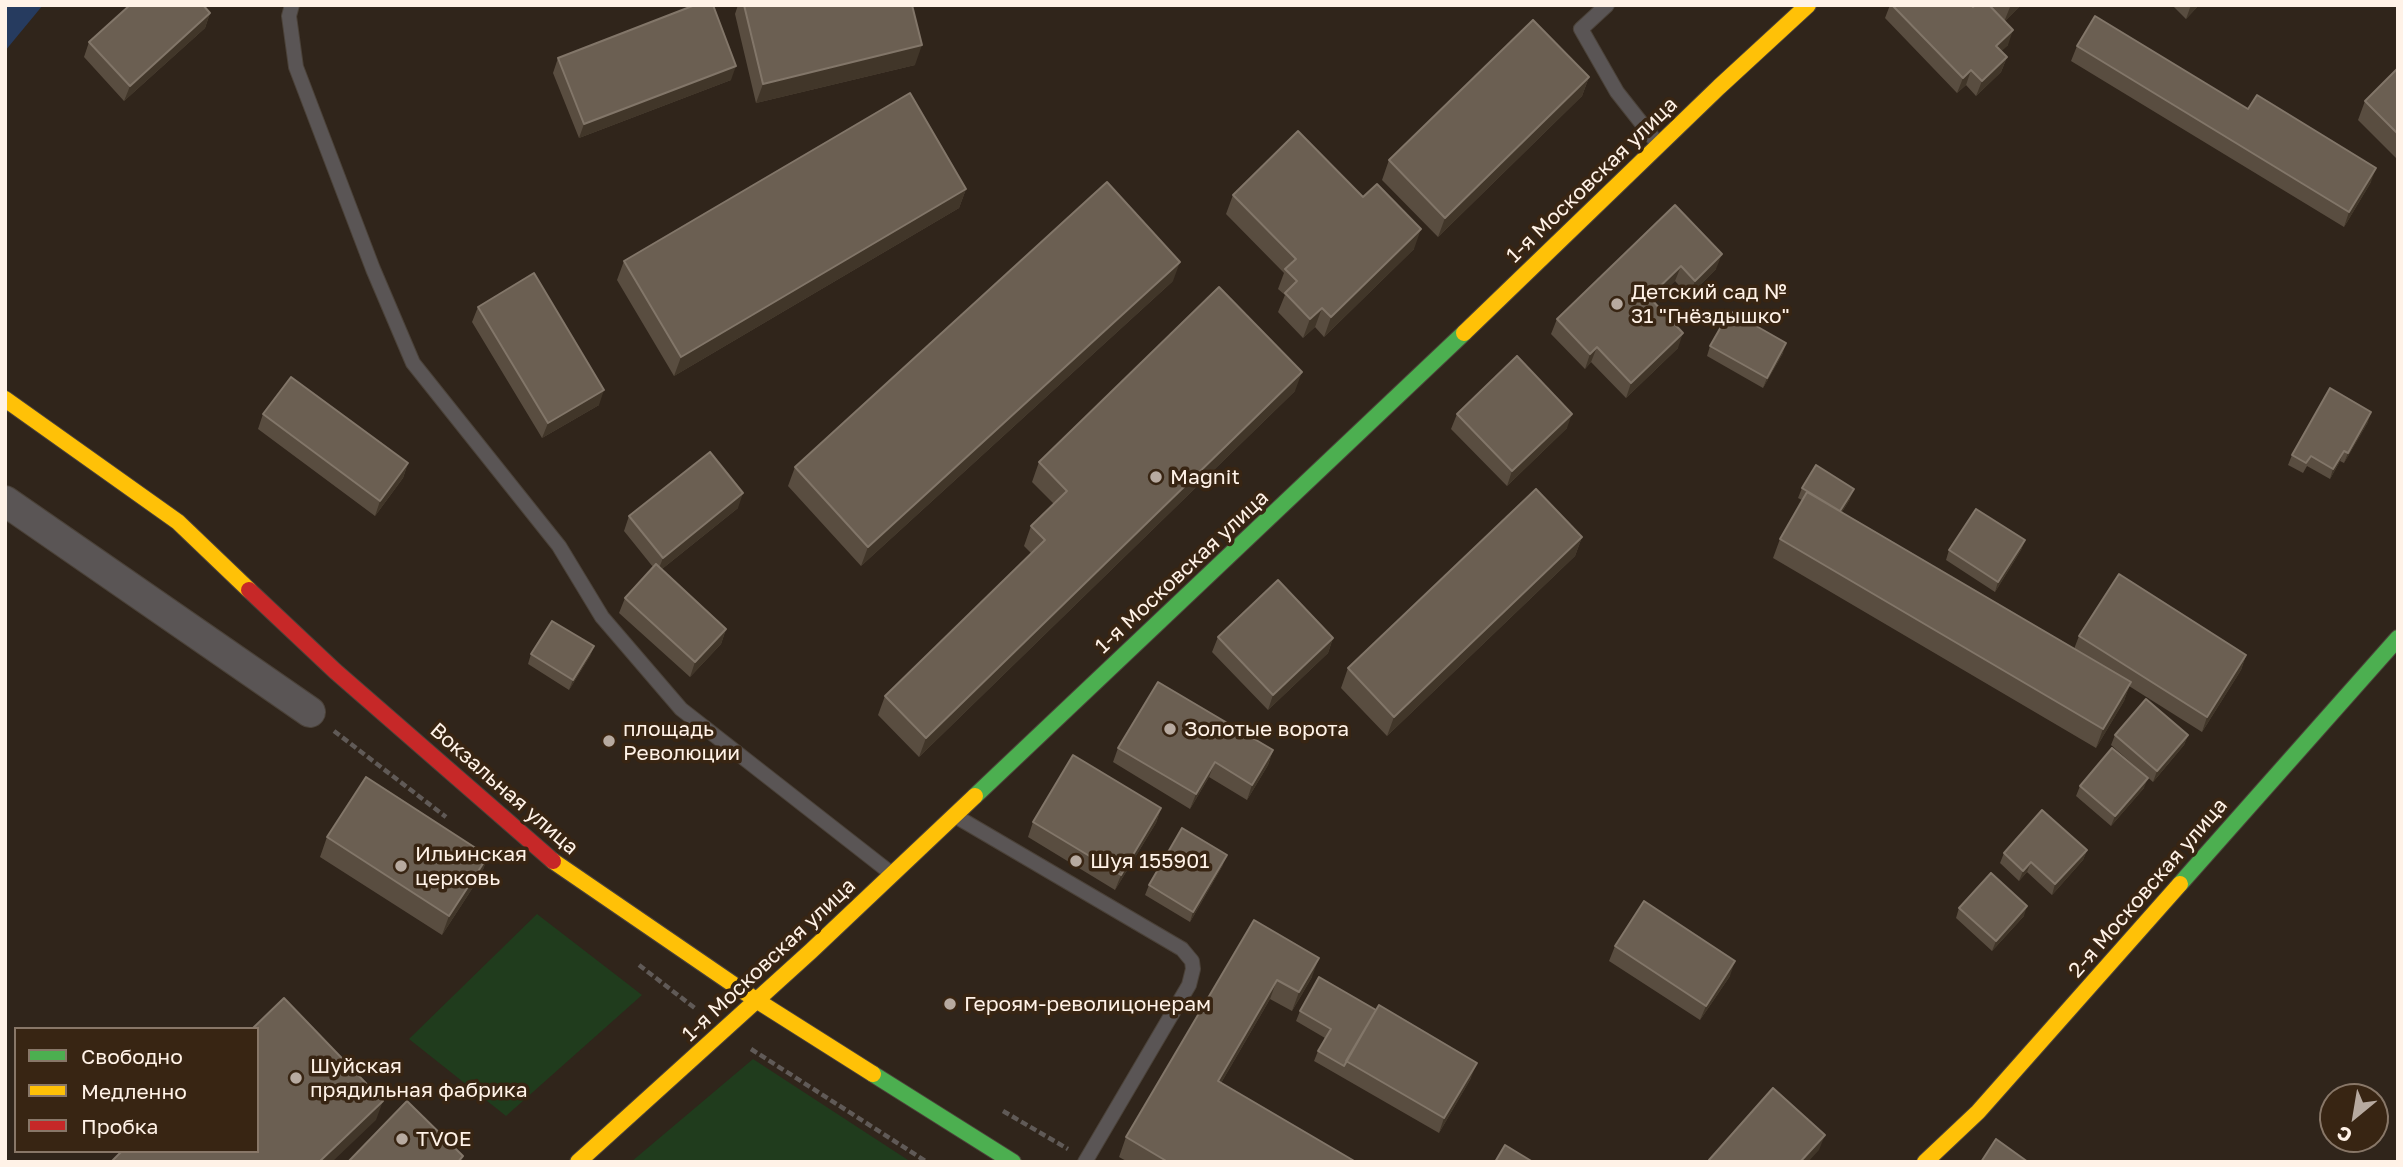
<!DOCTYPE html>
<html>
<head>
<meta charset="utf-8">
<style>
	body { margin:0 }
	#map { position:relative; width:2403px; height:1167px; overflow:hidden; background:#30251b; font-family:"Golos Text",sans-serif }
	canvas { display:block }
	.frame { position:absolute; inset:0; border:7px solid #fff2e7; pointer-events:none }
	.legend { position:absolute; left:14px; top:1027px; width:245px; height:126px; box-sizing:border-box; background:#382513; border:2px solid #887768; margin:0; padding:9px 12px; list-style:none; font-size:21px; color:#fff2e7 }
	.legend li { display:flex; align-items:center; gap:14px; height:35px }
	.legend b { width:35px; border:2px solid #887768 }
	.north { position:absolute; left:2319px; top:1083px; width:70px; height:70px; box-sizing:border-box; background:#382513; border:2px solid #887768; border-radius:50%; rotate:210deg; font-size:19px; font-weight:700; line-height:28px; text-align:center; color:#fff2e7 }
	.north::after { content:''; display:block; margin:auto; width:24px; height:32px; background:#b7aaa0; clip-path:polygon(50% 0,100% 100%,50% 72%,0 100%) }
</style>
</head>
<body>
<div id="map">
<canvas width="2403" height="1167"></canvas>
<div class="frame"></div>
<ul class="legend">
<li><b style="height:9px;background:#4caf50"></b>Свободно</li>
<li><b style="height:9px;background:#ffc107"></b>Медленно</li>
<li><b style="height:9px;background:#c62828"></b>Пробка</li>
</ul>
<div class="north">С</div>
</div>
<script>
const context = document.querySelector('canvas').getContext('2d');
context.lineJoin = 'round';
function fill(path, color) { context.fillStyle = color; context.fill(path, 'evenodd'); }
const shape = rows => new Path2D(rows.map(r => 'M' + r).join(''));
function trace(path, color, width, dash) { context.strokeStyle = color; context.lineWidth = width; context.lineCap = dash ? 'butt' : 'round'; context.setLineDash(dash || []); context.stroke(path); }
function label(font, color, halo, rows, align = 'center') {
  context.font = font + ' "Golos Text",sans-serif'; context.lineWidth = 7; context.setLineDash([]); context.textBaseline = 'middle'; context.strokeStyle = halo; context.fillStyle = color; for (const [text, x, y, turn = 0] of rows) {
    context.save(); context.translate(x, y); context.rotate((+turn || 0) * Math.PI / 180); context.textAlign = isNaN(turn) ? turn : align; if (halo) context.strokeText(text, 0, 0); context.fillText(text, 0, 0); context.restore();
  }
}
const green = shape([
	[537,914,642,995,506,1116,409,1039],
	[753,1059,911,1162,631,1162]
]);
const water = shape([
	[5,5,43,5,5,51]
]);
const path = shape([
	[334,731,446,817],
	[639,965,696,1009],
	[751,1049,927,1162],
	[1003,1111,1068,1149]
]);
const lane = shape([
	[292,5,289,16,296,67,373,269,413,363,559,546,602,617,681,709,892,874],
	[1607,5,1581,29,1617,92,1658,144],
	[957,817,1182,949,1192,961,1193,969,1189,985,1085,1162]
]);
const street = shape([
	[5,501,310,712]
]);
const fast = shape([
	[975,796,1464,333],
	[2180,884,2398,638],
	[873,1074,1013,1162]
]);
const slow = shape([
	[1464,333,1719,87,1808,5],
	[5,399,178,522,249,590],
	[553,861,756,1000,873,1074],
	[578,1162,811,951,975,796],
	[1925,1162,1978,1112,2180,884]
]);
const jam = shape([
	[249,590,335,671,553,861]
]);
const wall = shape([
	[738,5,912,5,915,65,756,103,735,14],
	[1890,5,1971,5,1973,7,1974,6,1973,5,2021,5,2005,21,2008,45,2001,51,2007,57,2001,72,1976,96,1966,85,1957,93,1885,18],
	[2172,5,2199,5,2186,19],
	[210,13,205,28,124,101,84,57,89,42],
	[2077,46,2248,109,2371,182,2344,227,2071,61],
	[558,58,731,80,579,138,553,73],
	[2398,68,2398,160,2358,120,2365,101],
	[1589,77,1582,96,1438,237,1382,180,1389,160],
	[966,189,959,208,674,376,617,280,624,261],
	[1233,195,1414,249,1324,337,1315,327,1303,338,1278,312,1285,295,1278,289,1284,273,1226,214],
	[1675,205,1716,269,1689,296,1675,281,1653,302,1678,348,1626,398,1591,362,1585,369,1551,334,1557,319],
	[1173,281,861,566,788,486,795,467],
	[478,307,599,405,542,438,472,322],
	[1710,346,1783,353,1763,388,1707,356],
	[1295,391,919,757,878,715,885,696,1031,553,1024,546,1031,526,1054,504,1032,482,1039,462],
	[263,414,408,463,403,478,375,516,258,429],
	[1457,414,1567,428,1507,486,1451,429],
	[2368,422,2344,463,2340,461,2330,479,2307,466,2303,473,2288,465,2292,455],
	[1802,488,1850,499,1842,512,2074,649,2079,636,2246,655,2241,670,2202,732,2129,686,2124,701,2096,748,1773,558,1780,539,1802,500,1798,498],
	[738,508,662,569,726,629,721,644,690,677,619,613,625,598,653,567,624,531,629,516],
	[1582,537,1575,556,1387,736,1341,688,1348,668],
	[2025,540,2021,550,1995,592,1946,560,1949,550],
	[1218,637,1333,638,1328,653,1268,710,1212,652],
	[594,646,590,656,569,690,528,664,531,654],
	[2115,735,2188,735,2184,745,2153,782,2111,745],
	[1118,748,1273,750,1268,765,1247,800,1209,777,1190,809,1113,762],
	[2080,786,2144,788,2111,826,2076,796],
	[1161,808,1156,823,1115,890,1028,837,1033,822],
	[327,837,488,856,481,875,442,935,320,857],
	[2087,850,2083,860,2052,895,2027,872,2019,881,2000,863,2004,853],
	[1223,865,1190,922,1145,895,1149,885],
	[1959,908,2024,916,1992,951,1956,918],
	[1254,920,1312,977,1292,1011,1270,999,1221,1083,1356,1162,1128,1162,1119,1157,1126,1137],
	[1615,946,1730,976,1700,1020,1609,961],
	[1300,1011,1471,1078,1439,1133,1314,1061,1318,1051,1325,1038,1296,1021]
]);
const shadedWall = shape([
	[2011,5,2021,5,2004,22,2010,7],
	[2191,5,2199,5,2186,19],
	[210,13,205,28,124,101,130,86],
	[2013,30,2008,45,1991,61,1996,46],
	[922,45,915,65,756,103,763,84],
	[2007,57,2001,72,1976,96,1982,81],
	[736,66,731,80,579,138,584,124],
	[1971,70,1966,85,1957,93,1963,78],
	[1589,77,1582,96,1438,237,1445,218],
	[2376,168,2371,182,2344,227,2349,212],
	[966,189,959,208,674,376,681,357],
	[1421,229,1414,249,1324,337,1331,317],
	[1722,254,1716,269,1689,296,1695,281],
	[1180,262,1173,281,861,566,868,547],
	[1681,266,1675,281,1643,312,1649,297],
	[1322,308,1315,327,1303,338,1310,319],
	[1683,333,1678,348,1626,398,1631,383],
	[1786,343,1783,353,1763,388,1767,378],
	[1597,347,1591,362,1585,369,1590,354],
	[1302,372,1295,391,919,757,926,738],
	[604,390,599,405,542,438,548,423],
	[2371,412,2368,422,2344,463,2348,453],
	[1572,414,1567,428,1507,486,1512,471],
	[2344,451,2340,461,2330,479,2333,469],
	[408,463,403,478,375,516,380,501],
	[1854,489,1850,499,1836,522,1839,512],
	[743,493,738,508,657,573,663,558],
	[1582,537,1575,556,1387,736,1394,717],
	[2025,540,2021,550,1995,592,1998,582],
	[726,629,721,644,690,677,695,662],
	[1333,638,1328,653,1268,710,1273,695],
	[594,646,590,656,569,690,573,680],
	[2246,655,2241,670,2202,732,2207,717],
	[2131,682,2124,701,2096,748,2103,729],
	[2188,735,2184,745,2153,782,2157,771],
	[1273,750,1268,765,1247,800,1252,785],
	[1215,762,1209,777,1190,809,1196,794],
	[2148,778,2144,788,2111,826,2115,816],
	[1161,808,1156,823,1115,890,1121,875],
	[2087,850,2083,860,2052,895,2055,884],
	[1227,855,1223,865,1190,922,1193,912],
	[488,856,481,875,442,935,449,916],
	[2031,862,2027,872,2019,881,2023,871],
	[2027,906,2024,916,1992,951,1996,941],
	[1319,958,1312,977,1292,1011,1299,992],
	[1735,961,1730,976,1700,1020,1706,1006],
	[1277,980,1270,999,1211,1100,1218,1081],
	[1477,1063,1471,1078,1439,1133,1444,1118],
	[383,1101,376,1120,332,1162,319,1162],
	[1825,1135,1819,1150,1808,1162,1800,1162]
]);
const building = shape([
	[130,5,203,5,210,13,130,86,89,42,130,5],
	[695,5,713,5,736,66,584,124,558,58,695,5],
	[744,5,912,5,922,45,763,84,744,5],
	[1892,5,1971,5,1973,7,1976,5,1989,5,2013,30,1996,46,2007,57,1982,81,1971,70,1963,78,1892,5],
	[2095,16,2248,109,2257,95,2376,168,2349,212,2077,46,2095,16],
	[1533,20,1589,77,1445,218,1389,160,1533,20],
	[2398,68,2398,134,2365,101,2398,68],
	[910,93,966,189,681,357,624,261,910,93],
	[1298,131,1363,197,1377,184,1421,229,1331,317,1322,308,1310,319,1285,293,1297,281,1285,269,1296,259,1233,195,1298,131],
	[1107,182,1180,262,868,547,795,467,1107,182],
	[1675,205,1722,254,1695,281,1681,266,1649,297,1683,333,1631,383,1597,347,1590,354,1557,319,1675,205],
	[534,273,604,390,548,423,478,307,534,273],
	[1219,287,1302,372,926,738,885,696,1045,540,1031,526,1067,491,1039,462,1219,287],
	[1730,311,1786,343,1767,378,1710,346,1730,311],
	[1517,356,1572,414,1512,471,1457,414,1517,356],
	[291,377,408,463,380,501,263,414,291,377],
	[2330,388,2371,412,2348,453,2344,451,2333,469,2311,456,2306,463,2292,455,2330,388],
	[710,452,743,493,663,558,629,516,710,452],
	[1816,465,1854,489,1840,511,1802,488,1816,465],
	[1536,489,1582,537,1394,717,1348,668,1536,489],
	[1807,492,2131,682,2103,729,1780,539,1807,492],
	[1976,509,2025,540,1998,582,1949,550,1976,509],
	[656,564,726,629,695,662,625,598,656,564],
	[2119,574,2246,655,2207,717,2079,636,2119,574],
	[1278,580,1333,638,1273,695,1218,637,1278,580],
	[552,621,594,646,573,680,531,654,552,621],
	[1158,682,1273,750,1252,785,1215,762,1196,794,1118,748,1158,682],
	[2146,699,2188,735,2157,771,2115,735,2146,699],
	[2112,748,2148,778,2115,816,2080,786,2112,748],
	[1073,755,1161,808,1121,875,1033,822,1073,755],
	[366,777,488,856,449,916,327,837,366,777],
	[2042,810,2087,850,2055,884,2031,862,2023,871,2004,853,2042,810],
	[1182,828,1227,855,1193,912,1149,885,1182,828],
	[1991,873,2027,906,1996,941,1959,908,1991,873],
	[1644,901,1735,961,1706,1006,1615,946,1644,901],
	[1254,920,1319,958,1299,992,1277,980,1218,1081,1356,1162,1168,1162,1126,1137,1254,920],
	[1319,977,1376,1010,1344,1066,1318,1051,1331,1029,1300,1011,1319,977],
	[284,998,383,1101,319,1162,111,1162,122,1151,257,1151,257,1029,252,1029,284,998],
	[1379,1005,1477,1063,1444,1118,1346,1061,1379,1005],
	[1773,1088,1825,1135,1800,1162,1710,1162,1709,1160,1773,1088],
	[407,1101,463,1156,458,1162,348,1162,407,1101],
	[1996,1139,2028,1162,1981,1162,1996,1139],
	[1505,1145,1533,1162,1495,1162,1505,1145]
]);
const markers = [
	[1617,304,7,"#b7aaa0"],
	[1156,477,7,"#b7aaa0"],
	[1170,729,7,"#b7aaa0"],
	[609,741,7,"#b7aaa0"],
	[1076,861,7,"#b7aaa0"],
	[401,866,7,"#b7aaa0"],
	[950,1004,7,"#b7aaa0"],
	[296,1078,7,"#b7aaa0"],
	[402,1139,7,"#b7aaa0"]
];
const streetNames = [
	["1-я Московская улица",1592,180,-44],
	["1-я Московская улица",1182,572,-43],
	["Вокзальная улица",504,789,41],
	["2-я Московская улица",2148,888,-49],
	["1-я Московская улица",769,960,-43]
];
const poiNames = [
	["Детский сад №",1631,292],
	["31 \"Гнёздышко\"",1631,316],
	["Magnit",1170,477],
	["площадь",623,729],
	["Революции",623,753],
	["Золотые ворота",1184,729],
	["Ильинская",415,854],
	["церковь",415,878],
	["Шуя 155901",1090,861],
	["Героям-револицонерам",964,1004],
	["Шуйская",310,1066],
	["прядильная фабрика",310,1090],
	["TVOE",416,1139]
];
fill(green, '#203c1d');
fill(water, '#263b5f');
trace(lane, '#4b4239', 16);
trace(street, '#4b4239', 32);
trace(fast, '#4b4239', 18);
trace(slow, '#4b4239', 18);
trace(jam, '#4b4239', 18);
trace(path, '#605a57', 4.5, [7, 3.5]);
trace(lane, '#5a5555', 14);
trace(street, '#5a5555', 30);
trace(fast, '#4caf50', 16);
trace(slow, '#ffc107', 16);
trace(jam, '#c62828', 16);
fill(wall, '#594d40');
fill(shadedWall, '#413629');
fill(building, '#6b5f52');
trace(building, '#827669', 2);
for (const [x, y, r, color] of markers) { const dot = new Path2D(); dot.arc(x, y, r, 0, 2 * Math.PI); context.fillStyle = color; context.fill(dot); trace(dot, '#382513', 2.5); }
label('21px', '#fff2e7', '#382513', streetNames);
label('21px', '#fff2e7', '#382513', poiNames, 'left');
</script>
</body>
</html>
